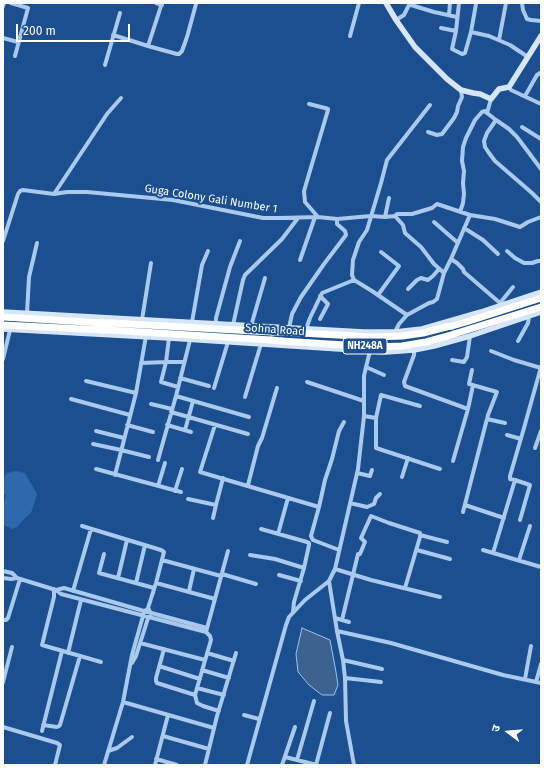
<!DOCTYPE html>
<html>
<head>
<meta charset="utf-8">
<style>
	body { margin:0 }
	#map { position:relative; width:544px; height:768px; overflow:hidden; background:#1b4f8f; font-family:"Fira Sans","Noto Sans Devanagari",sans-serif }
	canvas { display:block }
	.frame { position:absolute; inset:0; border:4px solid #fff; pointer-events:none }
	.north { position:absolute; left:488px; top:712px; width:40px; height:40px; -webkit-text-stroke:3px #1b4f8f; paint-order:stroke; rotate:286deg; font-size:11px; font-weight:700; line-height:16px; text-align:center; color:#fff }
	.north::after { content:''; display:block; margin:auto; width:14px; height:18px; background:#fff; clip-path:polygon(50% 0,100% 100%,50% 72%,0 100%) }
	.scale { position:absolute; left:16px; top:24px; width:114px; height:18px; box-sizing:border-box; border:2px solid #fff; border-top:0; padding-left:5px; font-size:12px; line-height:14px; white-space:nowrap; color:#fff; -webkit-text-stroke:3px #1b4f8f; paint-order:stroke }
</style>
</head>
<body>
<div id="map">
<canvas width="544" height="768"></canvas>
<div class="frame"></div>
<div class="north">उ</div>
<div class="scale">200 m</div>
</div>
<script>
const context = document.querySelector('canvas').getContext('2d');
context.lineJoin = 'round';
function fill(path, color) { context.fillStyle = color; context.fill(path, 'evenodd'); }
const shape = rows => new Path2D(rows.map(r => 'M' + r).join(''));
function trace(path, color, width, dash) { context.strokeStyle = color; context.lineWidth = width; context.lineCap = dash ? 'butt' : 'round'; context.setLineDash(dash || []); context.stroke(path); }
function label(font, color, halo, rows, align = 'center') {
  context.font = font + ' "Fira Sans",sans-serif'; context.lineWidth = 4; context.setLineDash([]); context.textBaseline = 'middle'; context.strokeStyle = halo; context.fillStyle = color; for (const [text, x, y, turn = 0] of rows) {
    context.save(); context.translate(x, y); context.rotate((+turn || 0) * Math.PI / 180); context.textAlign = isNaN(turn) ? turn : align; if (halo) context.strokeText(text, 0, 0); context.fillText(text, 0, 0); context.restore();
  }
}
const green = shape([
	[16,471,25,473,37,494,31,513,24,519,17,527,12,529,3,524,3,507,6,495,3,494,3,480,7,473]
]);
const water = shape([
	[302,628,330,640,336,672,338,685,334,695,322,695,309,685,298,672,296,654,302,628]
]);
const street = shape([
	[11,3,28,8,15,56],
	[156,3,162,5],
	[459,3,456,31,452,49,462,54,465,53,471,32,476,4],
	[522,3,523,10,527,19,531,20,541,21],
	[3,6,4,3],
	[449,15,450,3],
	[396,20,404,15,409,5,411,5,434,12,457,17],
	[441,28,456,31],
	[471,32,489,36,510,45,528,57],
	[113,35,148,46,177,54,179,54,182,51,187,37,196,4],
	[350,36,359,3],
	[3,38,18,42],
	[499,40,506,3],
	[148,46,162,3],
	[105,65,120,13],
	[509,87,511,90,541,104],
	[525,96,537,75,540,73,541,74],
	[491,99,487,113,496,120,509,129,517,137,541,169],
	[309,104,325,108,328,109,328,110,304,191,305,202,318,217],
	[496,120,487,133,484,141,485,147,489,153,495,161,532,193,541,202],
	[522,127,541,139],
	[428,132,437,135,442,134,454,118,457,112,458,106,462,97,461,90],
	[54,194,107,114,121,98],
	[460,212,463,203,464,194,463,183,464,171,462,161,463,147,466,138,475,120,482,112,485,111,487,113],
	[395,216,403,225,405,233,421,247,434,264,444,273],
	[385,217,389,198],
	[434,222,458,243],
	[464,228,483,240,498,254],
	[3,241,18,194,20,191,23,190,54,194,67,192,87,192,173,200,263,218,279,218,318,217,337,219,371,216,385,217,395,216,397,214,412,214,432,208,437,204,470,215,495,219,520,227,528,222,541,217],
	[507,251,515,258,524,263,532,263,538,261,541,261],
	[451,259,457,263,463,269,464,272,500,303,501,305],
	[300,260,315,217],
	[408,289,417,280,421,278,428,280,433,276,439,269],
	[378,295,399,266,381,252],
	[500,303,513,287],
	[27,313,29,277,37,243],
	[407,315,372,291,354,280,352,275,353,260,359,242,367,230,381,183,387,160,430,105],
	[320,319,328,304,320,296],
	[142,320,151,263],
	[192,322,202,265,208,251],
	[216,324,216,318,230,267,240,241],
	[233,325,243,280,245,275,282,239,298,218],
	[251,326,265,278],
	[289,328,292,314,301,297,324,264,346,235,345,231,337,224,337,219],
	[306,329,310,318,322,293,354,280],
	[395,332,399,324,407,315,429,303,433,302,437,299,444,273,451,259,470,215],
	[169,338,166,362,161,382,178,387],
	[518,341,528,323,529,317],
	[414,350,414,355,404,382,405,386,468,409],
	[491,351,514,360,541,368],
	[3,359,10,330],
	[452,360,464,362,467,357,470,336],
	[141,363,166,362,184,362],
	[366,367,384,375],
	[180,378,209,386],
	[86,381,136,393],
	[307,382,364,401],
	[214,388,228,342],
	[176,396,249,417],
	[245,397,261,344],
	[71,399,130,415],
	[151,404,172,409],
	[420,406,381,395,376,418,376,448,440,469],
	[171,412,248,434],
	[364,416,376,418],
	[487,419,505,423],
	[127,425,153,432],
	[167,425,191,432],
	[215,425,200,472,319,507],
	[185,430,193,401],
	[96,431,124,438],
	[507,435,521,439],
	[93,444,121,450,149,457],
	[535,448,541,431],
	[158,460,176,396,190,340],
	[453,461,468,409,473,385],
	[96,469,181,492],
	[357,473,370,476,372,470],
	[115,475,136,393,146,336],
	[402,477,408,458],
	[515,480,530,485,520,520],
	[248,485,258,446,262,438,277,388],
	[158,486,165,463],
	[175,491,182,469],
	[188,499,216,505,223,478],
	[350,503,367,507,374,504,376,498,380,494],
	[465,505,504,518],
	[463,512,488,415,497,392,469,384,472,370],
	[213,518,216,505],
	[82,526,161,550,164,552,156,583,148,608,150,612,136,656,132,663],
	[261,529,307,542,309,543,309,545,304,568,294,602,293,612],
	[278,534,288,498],
	[420,535,447,542],
	[339,550,313,540,311,536,319,507,325,480,332,459,339,431,344,422],
	[417,550,450,559],
	[483,550,541,567],
	[493,553,515,480,510,479,510,476,524,428,541,367],
	[104,554,99,573,154,588],
	[250,555,275,559,304,568],
	[162,560,221,576],
	[519,560,530,526],
	[335,569,371,580,440,597],
	[3,571,12,573,17,578],
	[222,574,256,584],
	[279,575,301,581],
	[3,578,11,579,17,578,56,590,64,588,144,611,207,628],
	[118,578,127,540],
	[329,581,337,631,343,660,345,678,346,721,354,765],
	[136,583,145,545],
	[156,583,215,599],
	[54,589,54,597,42,645,101,662],
	[56,590,61,594,206,632],
	[73,591,91,529],
	[189,591,194,569],
	[335,618,349,622],
	[3,620,6,620,8,618,20,579],
	[342,620,358,554,360,554,365,542,361,538,371,516,389,523,420,533,420,537,405,588],
	[337,631,391,643,503,675,541,683],
	[140,643,205,660],
	[164,649,156,678,156,681,157,683,195,695],
	[68,653,81,600],
	[207,653,234,661],
	[343,660,382,669],
	[159,666,200,679],
	[202,670,229,678],
	[345,678,381,682],
	[525,679,531,646],
	[3,682,12,647],
	[536,682,541,664],
	[197,688,224,695],
	[123,702,214,728],
	[219,711,203,706,197,703,195,695,211,640,210,636,206,632,228,551],
	[244,715,259,719],
	[43,725,57,727,59,726,60,725,80,656],
	[3,727,57,743,60,745,55,765],
	[42,731,62,651],
	[163,736,209,749],
	[108,751,117,748,132,737],
	[285,757,317,765],
	[156,759,177,765],
	[297,760,314,701],
	[104,765,123,702,132,655,143,616,144,611,146,610],
	[155,765,168,715],
	[205,765,217,716,236,653],
	[247,765,286,625,289,617,305,600,329,581,335,569,358,469,364,416,364,376,366,367,370,351],
	[282,765,295,727],
	[316,765,330,713]
]);
const secondary = shape([
	[386,3,396,20,415,47,447,79,461,90,473,93,480,94,491,99,499,89,509,87,541,36],
	[3,312,364,332,395,332,422,329,481,312,541,292],
	[3,329,169,338,386,352,414,350,434,346,470,336,541,312]
]);
const highway = shape([
	[3,317,103,323],
	[110,323,272,332],
	[3,325,103,330],
	[452,326,466,322,541,298],
	[109,330,271,340],
	[282,332,374,337,402,336,423,333,446,327],
	[454,334,541,307],
	[281,341,377,347,402,346,426,342,448,336]
]);
const highwayBridge = shape([
	[103,323,110,323],
	[446,327,452,326],
	[103,330,109,330],
	[272,332,282,332],
	[448,336,454,334],
	[271,340,281,341]
]);
const shields = [
	[365,346,44]
];
const shieldNames = [
	["NH248A",365,346]
];
const streetNames = [
	["Guga Colony Gali Number 1",211,199,9],
	["Sohna Road",275,330,4]
];
fill(green, '#2e69ad');
fill(water, '#3c6290');
trace(water, '#9cc4f0', 1);
trace(street, '#a9c9ee', 4);
trace(secondary, '#d6e6fa', 5.5);
trace(highway, '#fff', 7);
trace(highwayBridge, '#fff', 7);
for (const [x, y, w] of shields) { const box = new Path2D(); box.roundRect(x - w / 2, y - 8, w, 16, 3); context.fillStyle = '#1b4f8f'; context.fill(box); trace(box, '#fff', 1); }
label('bold 10px', '#fff', null, shieldNames);
label('11px', '#fff', '#1b4f8f', streetNames);
</script>
</body>
</html>
